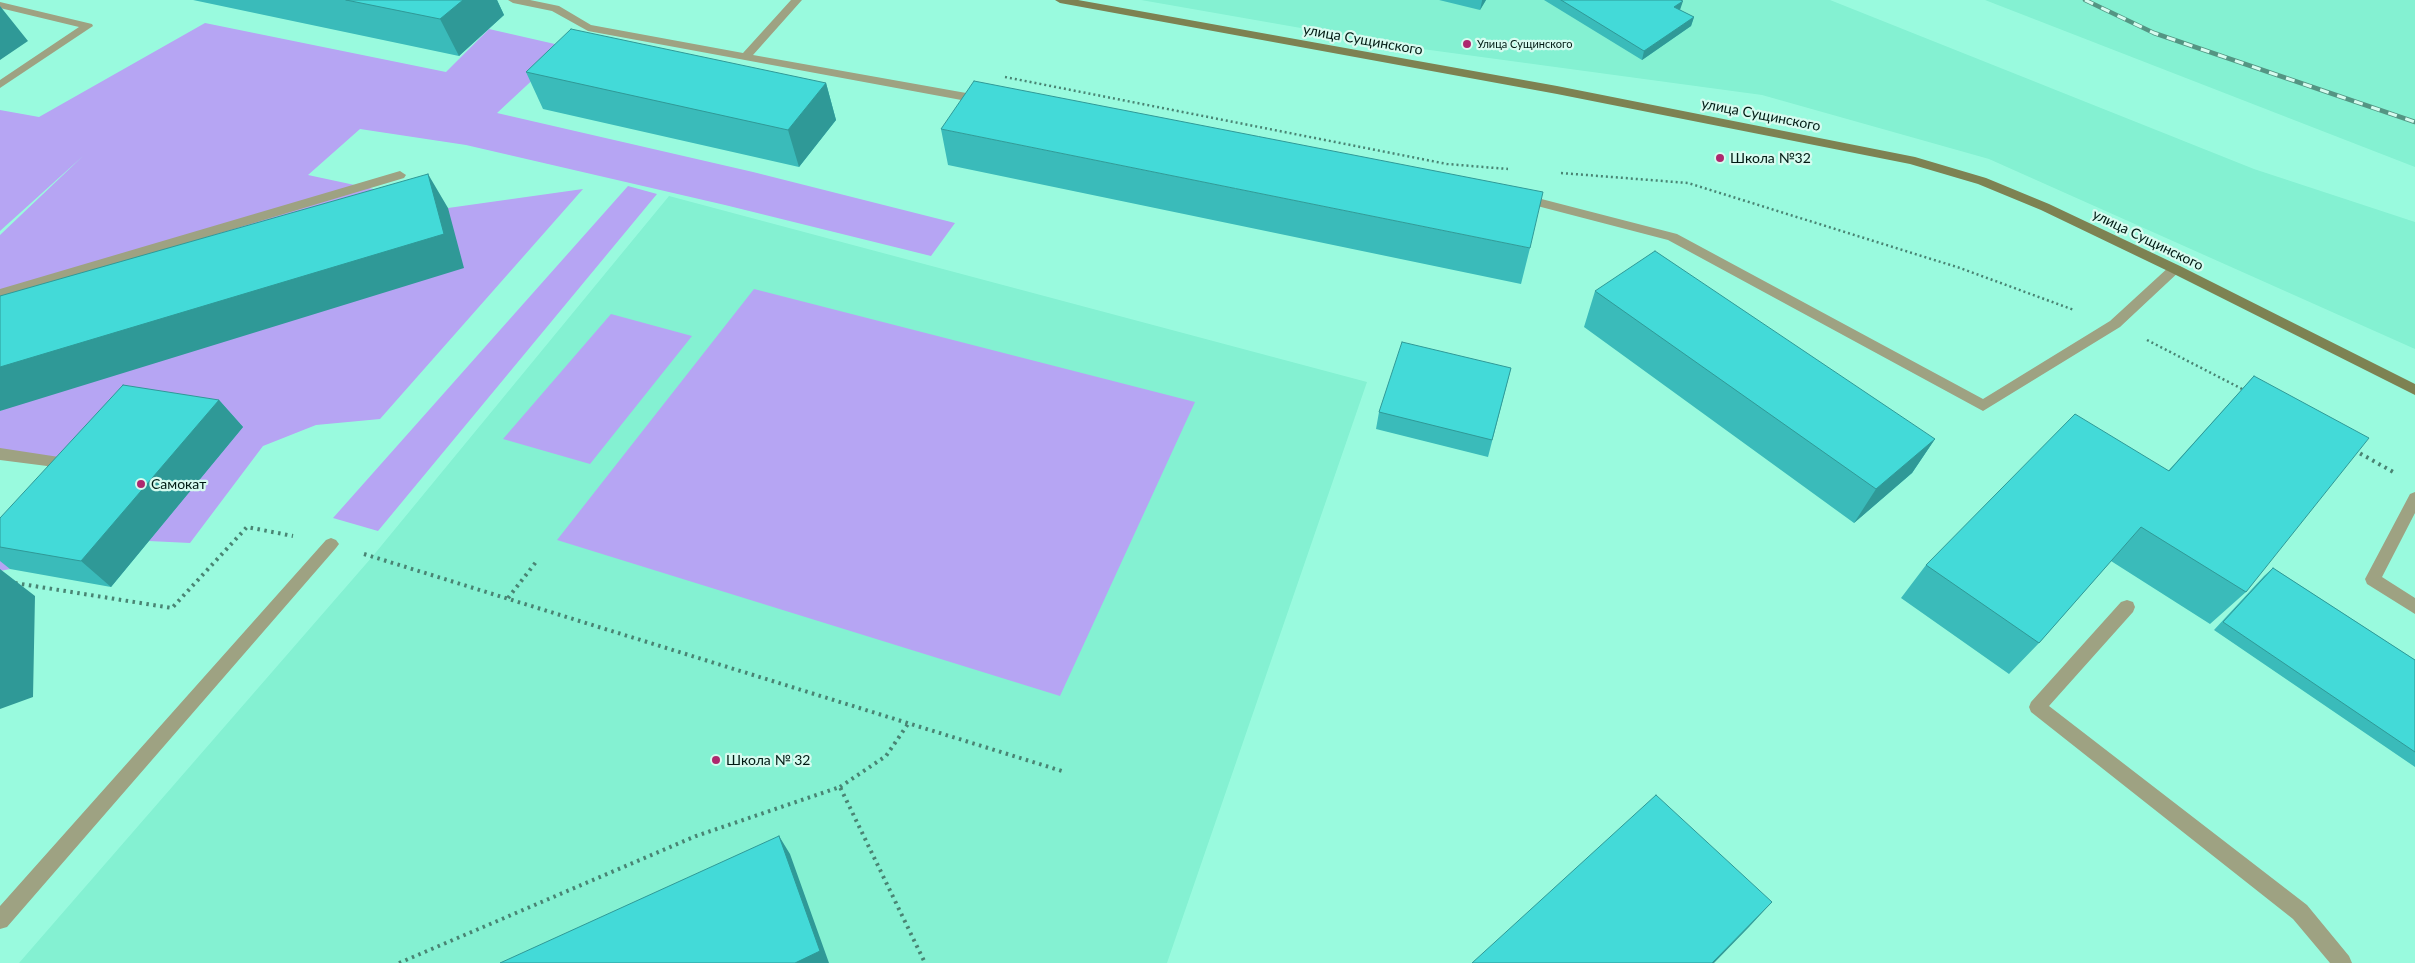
<!DOCTYPE html>
<html>
<head>
<meta charset="utf-8">
<style>
	body { margin:0 }
	canvas { display:block; background:#99fade }
</style>
</head>
<body>
<canvas width="2415" height="963"></canvas>
<script>
const context = document.querySelector('canvas').getContext('2d');
context.lineJoin = 'round';
function fill(path, color) { context.fillStyle = color; context.fill(path, 'evenodd'); }
const shape = rows => new Path2D(rows.map(r => 'M' + r).join(''));
function trace(path, color, width, dash) { context.strokeStyle = color; context.lineWidth = width; context.lineCap = dash ? 'butt' : 'round'; context.setLineDash(dash || []); context.stroke(path); }
function label(font, color, halo, rows, align = 'center') {
  context.font = font + ' Lato,sans-serif'; context.lineWidth = 4.5; context.setLineDash([]); context.textBaseline = 'middle'; context.strokeStyle = halo; context.fillStyle = color; for (const [text, x, y, turn = 0] of rows) {
    context.save(); context.translate(x, y); context.rotate((+turn || 0) * Math.PI / 180); context.textAlign = isNaN(turn) ? turn : align; if (halo) context.strokeText(text, 0, 0); context.fillText(text, 0, 0); context.restore();
  }
}
const built = shape([
	[1141,0,1830,0,2254,169,2415,222,2415,349,1989,159,1762,95,1415,48],
	[1985,0,2415,0,2415,167],
	[669,196,1367,382,1167,963,19,963,372,557]
]);
const green = shape([
	[205,23,446,72,489,29,568,47,497,113,753,172,955,223,931,256,725,205,466,145,360,129,308,175,420,199,0,321,0,235,83,156,0,231,0,110,39,117],
	[628,186,657,194,378,531,333,518],
	[583,189,380,419,316,425,263,446,190,543,149,541,0,571,0,539,54,461,0,454,0,411,448,208],
	[754,289,1195,402,1060,696,557,540],
	[611,314,692,336,590,464,503,439]
]);
const pathFar1 = shape([
	[1005,77,1447,164,1508,169],
	[1561,173,1688,183,1960,268,2074,310],
	[2147,340,2246,391]
]);
const path = shape([
	[2354,450,2395,473],
	[364,554,1062,771],
	[15,583,172,608,247,527,293,536],
	[508,598,536,562],
	[840,787,886,756,908,724],
	[399,963,696,836,840,787,925,963]
]);
const lane = shape([
	[508,0,530,0,559,6,591,25,743,53,791,0,802,0,753,55,983,96,989,100,983,104,588,31,552,11,513,3,508,0],
	[0,2,92,24,93,26,0,88,0,80,79,27,0,8,0,2],
	[400,171,406,175,404,178,0,299,0,289,400,171],
	[1522,194,1677,234,1983,399,2110,321,2170,266,2180,266,2182,269,2120,327,1983,411,1668,240,1518,201,1516,198,1522,194],
	[0,448,59,457,61,461,61,478,59,482,54,484,49,482,47,478,47,466,0,460,0,448],
	[2415,492,2415,513,2382,577,2415,598,2415,614,2367,584,2365,579,2410,494,2415,492],
	[331,538,336,540,339,544,336,548,7,927,0,929,0,906,326,540,331,538],
	[2127,600,2133,602,2135,607,2133,612,2049,706,2307,905,2349,956,2352,963,2330,963,2293,919,2031,712,2029,707,2031,702,2121,602,2127,600]
]);
const secondary = shape([
	[1055,0,1078,0,1557,86,1915,157,1986,178,2049,204,2180,266,2415,384,2415,395,2170,272,2041,210,1978,184,1910,164,1557,94,1060,3,1055,0]
]);
const rail = shape([
	[2085,0,2154,33,2415,122]
]);
const wall = shape([
	[193,0,497,0,504,15,459,56],
	[1439,0,1486,0,1480,10],
	[1544,0,1680,0,1680,10,1694,17,1691,26,1642,60],
	[526,72,826,83,836,120,799,167,543,109],
	[941,129,1530,248,1521,284,948,165],
	[1595,291,1935,439,1912,473,1854,523,1584,327],
	[1511,368,1488,457,1376,429,1379,412],
	[2254,376,2246,592,2210,624,2111,561,2039,643,2009,674,1901,598,1926,565,2169,470],
	[219,400,243,427,111,587,10,569,0,561,0,518],
	[2273,568,2415,660,2415,767,2214,630,2264,576]
]);
const shadedWall = shape([
	[463,0,497,0,504,15,459,56,440,19],
	[1482,0,1486,0,1480,10,1482,1],
	[1683,1,1680,10,1674,7],
	[0,6,28,41,0,60],
	[1694,17,1691,26,1642,60,1644,51],
	[826,83,836,120,799,167,788,130],
	[428,174,448,208,464,268,0,411,0,367],
	[219,400,243,427,111,587,81,561],
	[1935,439,1912,473,1854,523,1876,489],
	[0,569,35,596,33,697,0,709],
	[779,836,790,854,829,963,795,963],
	[1772,902,1749,927,1714,963,1712,963]
]);
const building = shape([
	[346,0,463,0,440,19,346,0],
	[1561,0,1680,0,1683,1,1674,7,1694,17,1644,51,1561,0],
	[571,29,826,83,788,130,526,72,571,29],
	[974,81,1543,192,1530,248,941,129,974,81],
	[428,174,444,234,0,367,0,296,428,174],
	[1655,251,1935,439,1876,489,1595,291,1655,251],
	[1402,342,1511,368,1492,440,1379,412,1402,342],
	[2254,376,2369,438,2246,592,2141,527,2039,643,1926,565,2075,414,2169,471,2254,376],
	[123,385,219,400,81,561,0,547,0,518,123,385],
	[2273,568,2415,660,2415,752,2223,622,2273,568],
	[1656,795,1772,902,1712,963,1472,963,1656,795],
	[779,836,820,951,795,963,500,963,779,836]
]);
const markers = [
	[1467,44,5,"#ae286e"],
	[1720,158,5,"#ae286e"],
	[141,484,5,"#ae286e"],
	[716,760,5,"#ae286e"]
];
const farPoinames = [
	["Улица Сущинского",1477,44]
];
const streetNames = [
	["улица Сущинского",1363,40,10],
	["улица Сущинского",1761,115,11],
	["улица Сущинского",2148,240,26]
];
const poiNames = [
	["Школа №32",1730,158],
	["Самокат",151,484],
	["Школа № 32",726,760]
];
fill(built, '#84f1d2');
fill(green, '#b6a5f3');
trace(pathFar1, '#498473', 2.5, [2, 3]);
trace(path, '#498473', 4, [2.5, 4.5]);
fill(lane, '#9ea282');
fill(secondary, '#7d8252');
trace(rail, '#549583', 4.5);
trace(rail, '#d6fbef', 3, [9]);
fill(wall, '#3abbba');
fill(shadedWall, '#2f9997');
fill(building, '#43dad8');
trace(building, '#2f9997', 1);
for (const [x, y, r, color] of markers) { const dot = new Path2D(); dot.arc(x, y, r, 0, 2 * Math.PI); context.fillStyle = color; context.fill(dot); trace(dot, '#d6fbef', 2); }
label('11px', '#001a13', '#d6fbef', farPoinames, 'left');
label('14px', '#001a13', '#d6fbef', streetNames);
label('14px', '#001a13', '#d6fbef', poiNames, 'left');
</script>
</body>
</html>
